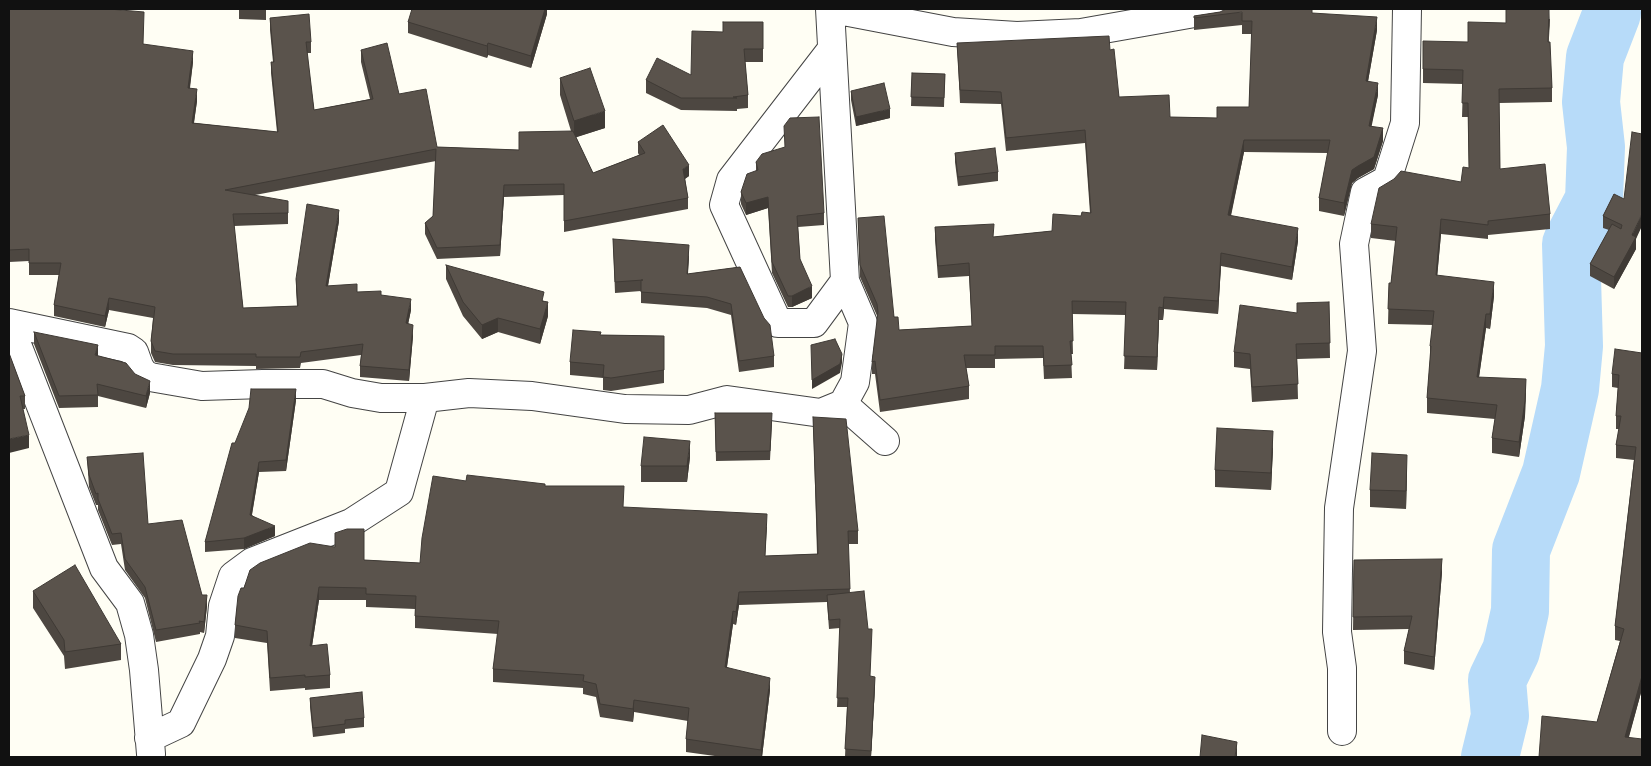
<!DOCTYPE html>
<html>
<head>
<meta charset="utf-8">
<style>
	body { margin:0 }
	#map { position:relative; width:1651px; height:766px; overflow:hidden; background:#fffef4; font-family:Spectral,serif }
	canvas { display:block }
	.frame { position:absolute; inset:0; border:10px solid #111; pointer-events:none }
</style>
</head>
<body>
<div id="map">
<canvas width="1651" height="766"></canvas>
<div class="frame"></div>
</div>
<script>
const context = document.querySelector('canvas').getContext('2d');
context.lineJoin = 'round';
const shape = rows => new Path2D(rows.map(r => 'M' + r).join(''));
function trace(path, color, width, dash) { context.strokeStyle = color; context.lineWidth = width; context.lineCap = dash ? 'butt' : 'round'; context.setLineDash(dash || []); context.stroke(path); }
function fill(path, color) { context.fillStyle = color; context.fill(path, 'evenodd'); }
const river = shape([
	[1490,757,1500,716,1497,680,1511,651,1520,611,1521,550,1551,473,1570,389,1574,346,1571,244,1594,200,1596,147,1591,102,1595,57,1612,13]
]);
const minor = shape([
	[833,9,953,32,1017,36,1081,33,1217,9],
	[832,49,731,180,724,205,778,323,814,323,845,281],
	[9,323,128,348,134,352,139,366,143,373,150,377,202,386,263,384,323,384,352,393,381,398,425,398,469,393,532,396,625,409,689,410,727,400,821,413,843,404,855,382,863,323,845,281,830,9],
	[9,324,104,568,130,603,139,635,144,670,151,754],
	[843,404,885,441],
	[1342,731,1342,668,1337,632,1339,508,1362,351,1354,244,1365,192,1387,180,1405,123,1407,9],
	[149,738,181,723,212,659,220,636,223,606,233,576,252,562,351,523,399,492,425,398]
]);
const wall = shape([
	[9,9,143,44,193,62,190,88,197,101,194,123,277,132,271,73,271,62,273,62,270,30,270,18,311,42,311,53,307,53,314,110,370,99,361,62,361,50,399,94,437,147,519,150,571,131,560,95,560,78,605,128,576,137,593,173,639,155,638,153,638,142,689,176,685,179,688,198,688,209,564,232,564,195,504,197,500,256,437,259,425,234,425,223,433,216,436,161,255,195,288,212,288,224,234,226,243,308,297,306,296,290,296,279,339,221,328,286,357,292,381,295,411,310,408,324,413,336,409,381,360,377,360,366,361,355,301,363,300,368,256,369,256,366,173,365,155,362,151,353,151,341,153,318,109,310,105,327,54,316,54,305,59,275,29,275,29,261,9,262],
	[239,9,266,9,266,20,239,19],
	[547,9,547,14,531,68,488,55,487,58,408,33,408,22],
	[1220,12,1312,13,1377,30,1368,81,1378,95,1371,126,1383,141,1374,169,1358,178,1352,183,1344,216,1319,211,1319,198,1328,153,1244,152,1231,216,1298,241,1292,280,1221,266,1218,314,1164,309,1163,320,1159,320,1157,370,1124,369,1126,315,1072,314,1073,354,1071,354,1072,378,1044,379,1043,358,995,359,995,368,966,368,969,386,969,399,880,412,875,374,872,374,872,362,878,318,860,277,858,218,899,330,972,326,969,276,938,278,935,240,935,227,994,237,1052,231,1081,216,1090,213,1085,143,1006,151,1001,104,960,103,957,43,1110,50,1119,97,1170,117,1217,118,1249,107,1252,34,1242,34,1242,25,1194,30,1194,16],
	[1550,19,1548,42,1552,88,1552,102,1499,103,1500,169,1550,214,1550,229,1488,235,1488,239,1441,234,1437,276,1494,296,1490,329,1486,328,1479,377,1526,393,1525,416,1519,457,1492,453,1492,438,1495,419,1427,413,1427,398,1430,360,1430,346,1433,325,1388,324,1389,283,1391,283,1396,241,1371,238,1371,224,1461,182,1469,168,1468,117,1462,117,1463,84,1423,83,1423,69,1468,42,1506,23],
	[763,22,763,62,745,62,748,95,748,108,737,109,737,111,681,110,646,93,646,80,691,75,723,32],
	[912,73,945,74,944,107,911,106],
	[851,91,890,118,856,126,851,100],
	[955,153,998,172,998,181,958,186,955,162],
	[756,162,824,213,824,225,798,227,800,259,812,298,792,307,788,307,772,273,768,208,746,215,741,204,741,192,756,171],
	[1614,194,1636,239,1636,249,1614,289,1590,276,1590,264,1609,230,1603,228,1603,216],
	[613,239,689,256,688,274,740,267,774,356,774,367,739,372,731,315,707,308,641,303,641,291,615,293],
	[446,265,544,301,548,316,540,344,498,332,482,339,463,316,446,279],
	[1329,302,1330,358,1297,359,1298,399,1252,402,1250,369,1234,367,1234,352,1297,313],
	[34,332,150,393,146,408,98,396,98,407,59,408,34,344],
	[601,335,664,336,664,383,611,391,603,390,603,378,570,375,570,362],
	[9,353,25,396,25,409,23,409,29,448],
	[1642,353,1642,689,1629,737,1642,757,1597,722,1620,641,1615,640,1615,626,1634,460,1616,458,1616,445,1619,429,1616,429,1616,416,1618,388,1612,387,1612,374],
	[296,400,286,471,259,472,252,515,275,536,244,549,205,552,205,542,235,443],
	[715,413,772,422,770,460,716,461],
	[813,417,858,531,858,544,848,544,850,593,870,676,875,686,871,757,845,757,847,707,837,707,840,628,829,629,827,602,739,605,736,625,733,624,727,667,770,690,762,757,722,757,686,752,686,739,688,721,634,712,633,722,600,717,596,697,583,694,583,688,493,682,493,669,498,634,415,628,415,609,366,607,366,600,319,600,312,646,330,675,330,688,305,690,305,688,270,691,267,643,235,638,235,625,244,588,335,547,364,560,420,563,466,481,545,486,623,507,767,527,765,556,817,554],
	[1273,448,1271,490,1215,487,1215,470],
	[87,457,148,524,202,595,207,606,204,633,200,632,200,634,156,642,145,598,125,570,121,544,112,545,98,510,98,505,96,505,89,487],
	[690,457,687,482,641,482,641,466],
	[1407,472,1406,509,1370,507,1370,490],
	[1354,560,1442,572,1434,670,1404,664,1404,651,1409,629,1353,630],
	[33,591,121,644,121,660,65,669,64,656,33,608],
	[310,698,364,718,364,727,345,729,345,733,313,737,310,707]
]);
const shadedWall = shape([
	[545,9,547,9,547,14,531,68,531,56],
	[1550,9,1550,19,1548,56,1548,42],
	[1377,17,1377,30,1366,93,1366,81],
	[488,43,488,55,487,58,487,46],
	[193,51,193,62,188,100,188,88],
	[1378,83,1378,95,1369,139,1369,126],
	[197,89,197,101,192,135,192,123],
	[890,109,890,118,856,126,856,117],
	[605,111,605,128,574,138,574,121],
	[1383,128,1383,141,1374,169,1358,178,1352,183,1344,216,1344,203,1352,170],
	[1244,140,1244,152,1228,228,1228,215],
	[689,165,689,176,683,180,683,169],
	[504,185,504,197,500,256,500,245],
	[768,197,768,208,746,215,746,203],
	[339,210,339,221,326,297,326,286],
	[1642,214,1642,226,1636,239,1636,249,1614,289,1614,277,1632,235],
	[1441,219,1441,234,1436,290,1436,275],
	[1298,228,1298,241,1292,280,1292,267],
	[689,245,689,256,687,285,687,274],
	[1221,253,1221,266,1218,314,1218,301],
	[1494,282,1494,296,1490,329,1490,314],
	[812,286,812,298,792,307,792,296],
	[1164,297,1164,309,1163,320,1163,308],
	[109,298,109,310,105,327,105,316],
	[411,299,411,310,406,334,406,323],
	[548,302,548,316,540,344,540,329],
	[1159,307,1159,320,1157,370,1157,357],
	[1486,314,1486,328,1477,391,1477,377],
	[498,318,498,332,482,339,482,325],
	[413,325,413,336,409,381,409,370],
	[98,345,98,358,95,355],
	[842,354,842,363,840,373,812,389,812,380],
	[1526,379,1525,416,1519,457,1519,442],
	[150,381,150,393,146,408,146,396],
	[296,389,296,400,286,471,286,460],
	[1273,431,1273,448,1271,490,1271,473],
	[29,435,29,448,9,453,9,439],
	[690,441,690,457,687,482,687,466],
	[1407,455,1407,472,1406,509,1406,491],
	[259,462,259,472,250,525,250,515],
	[275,526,275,536,244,549,244,538],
	[1442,559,1442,572,1434,670,1434,657],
	[319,587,319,600,310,659,310,646],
	[739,592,739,605,736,625,736,612],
	[207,595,207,606,204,633,204,622],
	[733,611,733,624,725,680,725,667],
	[1642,676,1642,689,1625,750,1625,737],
	[875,677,875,686,871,757,871,751],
	[770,678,770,690,762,757,761,757,761,750],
	[634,700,634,712,633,722,633,709],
	[1237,742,1237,757,1235,757]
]);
const building = shape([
	[9,9,109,9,144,12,143,44,193,51,188,88,197,89,192,123,278,132,271,62,274,62,270,18,309,14,311,42,306,42,314,110,373,99,361,50,387,43,399,94,426,89,437,147,519,150,519,132,573,131,593,173,645,153,638,142,663,125,689,165,683,169,688,198,564,221,564,184,504,185,500,245,437,248,425,223,433,216,436,149,225,190,288,201,288,213,233,214,243,308,298,306,296,279,307,204,339,210,326,286,357,284,357,292,381,291,381,295,411,299,406,323,413,325,409,370,360,366,363,344,301,352,300,357,256,357,256,354,173,354,155,351,151,341,155,307,109,298,105,316,54,305,61,263,29,263,29,249,9,250,9,9],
	[412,9,545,9,531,56,488,43,487,46,408,22,412,9],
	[1226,9,1312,9,1312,13,1377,17,1366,81,1378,83,1369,126,1383,128,1374,157,1358,166,1352,170,1344,203,1319,198,1330,140,1244,140,1228,215,1298,228,1292,267,1221,253,1218,301,1164,297,1163,308,1159,307,1157,357,1124,356,1126,302,1072,301,1073,341,1070,341,1072,365,1044,366,1043,346,995,346,995,355,964,355,969,386,880,400,875,361,872,362,878,312,877,304,860,265,858,218,884,216,894,317,898,317,899,330,972,326,969,263,938,266,935,227,994,224,993,237,1052,231,1053,214,1081,216,1082,212,1091,213,1085,130,1006,138,1001,92,960,90,957,43,1109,36,1110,50,1114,49,1119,97,1169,95,1170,117,1217,118,1217,107,1249,107,1252,21,1242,21,1242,12,1194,18,1194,16,1220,12,1226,9],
	[1506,9,1549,9,1548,42,1550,42,1552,88,1499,89,1500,169,1545,164,1550,214,1488,221,1488,225,1441,219,1436,275,1494,282,1490,314,1486,314,1477,377,1526,379,1525,401,1519,442,1492,438,1497,405,1427,398,1431,346,1430,346,1434,311,1388,309,1389,283,1391,283,1397,227,1371,224,1379,188,1394,179,1401,171,1461,182,1463,167,1469,168,1468,103,1462,103,1463,70,1423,69,1423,41,1468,42,1468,22,1506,23,1506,9],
	[723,22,763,22,763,49,744,49,748,95,733,97,737,98,681,98,646,80,657,58,691,75,692,31,723,32,723,22],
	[590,68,605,111,574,121,560,78,590,68],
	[912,73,945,74,944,98,911,97,912,73],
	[884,83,890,109,856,117,851,91,884,83],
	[819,117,824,213,797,216,800,259,812,286,792,296,788,296,772,262,768,197,746,203,741,192,747,174,758,170,756,162,762,154,785,147,784,126,790,118,819,117],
	[1632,132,1642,134,1642,214,1632,235,1636,237,1614,277,1590,264,1612,224,1621,229,1622,225,1603,216,1614,194,1624,199,1632,132],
	[995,148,998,172,958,177,955,153,995,148],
	[613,239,689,245,687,274,740,267,764,318,770,325,774,356,739,361,731,304,707,297,641,292,641,280,643,280,615,282,613,239],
	[446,265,544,292,542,301,548,302,540,329,498,318,482,325,463,302,446,265],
	[1329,302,1330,343,1296,344,1298,384,1252,387,1250,354,1234,352,1240,305,1297,313,1297,303,1329,302],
	[573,330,601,332,600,335,664,336,664,370,611,378,603,377,604,365,570,362,573,330],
	[34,332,98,345,95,355,126,363,135,374,150,381,146,396,97,384,98,395,59,396,34,332],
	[835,339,842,354,840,364,812,380,811,345,835,339],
	[1615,349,1642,353,1642,676,1625,737,1642,739,1642,757,1539,757,1542,716,1597,722,1624,629,1615,626,1636,447,1616,445,1621,416,1616,416,1619,375,1612,374,1615,349],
	[9,353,25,396,20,396,29,435,9,439,9,353],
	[251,389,296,389,286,460,259,462,250,515,275,526,244,538,205,542,232,443,235,443,249,408,251,389],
	[715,413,772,413,770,451,716,452,715,413],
	[813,417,846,419,858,531,848,531,850,589,739,592,736,612,733,611,725,667,770,678,761,750,686,739,689,708,634,700,633,709,600,704,596,684,583,681,584,675,493,669,499,621,415,616,416,596,366,594,366,588,319,587,310,646,327,644,330,675,305,677,305,675,270,678,267,631,235,625,238,596,241,588,244,588,250,570,260,563,310,543,335,547,335,533,347,529,364,529,364,560,420,563,422,538,433,476,466,481,467,475,545,484,545,486,624,486,623,507,767,514,765,556,818,554,813,417],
	[1217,428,1273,431,1271,473,1215,470,1217,428],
	[644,437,690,441,687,466,641,466,644,437],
	[143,453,148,524,182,520,202,595,207,595,204,622,199,621,200,623,156,630,145,587,125,559,121,533,112,534,98,499,98,493,96,494,89,475,87,457,143,453],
	[1372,453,1407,455,1406,491,1370,490,1372,453],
	[1442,559,1434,657,1404,651,1412,616,1353,617,1354,560,1442,559],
	[75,565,121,644,65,652,64,640,33,591,75,565],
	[864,591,868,629,872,629,870,676,875,677,871,751,845,749,848,698,837,698,840,619,829,620,827,595,864,591],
	[362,692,364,718,345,720,345,724,313,728,310,698,362,692],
	[1202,735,1237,742,1235,757,1200,757,1202,735]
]);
trace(river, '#b7dbf9', 58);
trace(minor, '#444', 30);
trace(minor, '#fff', 28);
fill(wall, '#4d4741');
fill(shadedWall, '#3f3a35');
fill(building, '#5a534c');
trace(building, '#3f3a35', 1);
</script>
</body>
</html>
